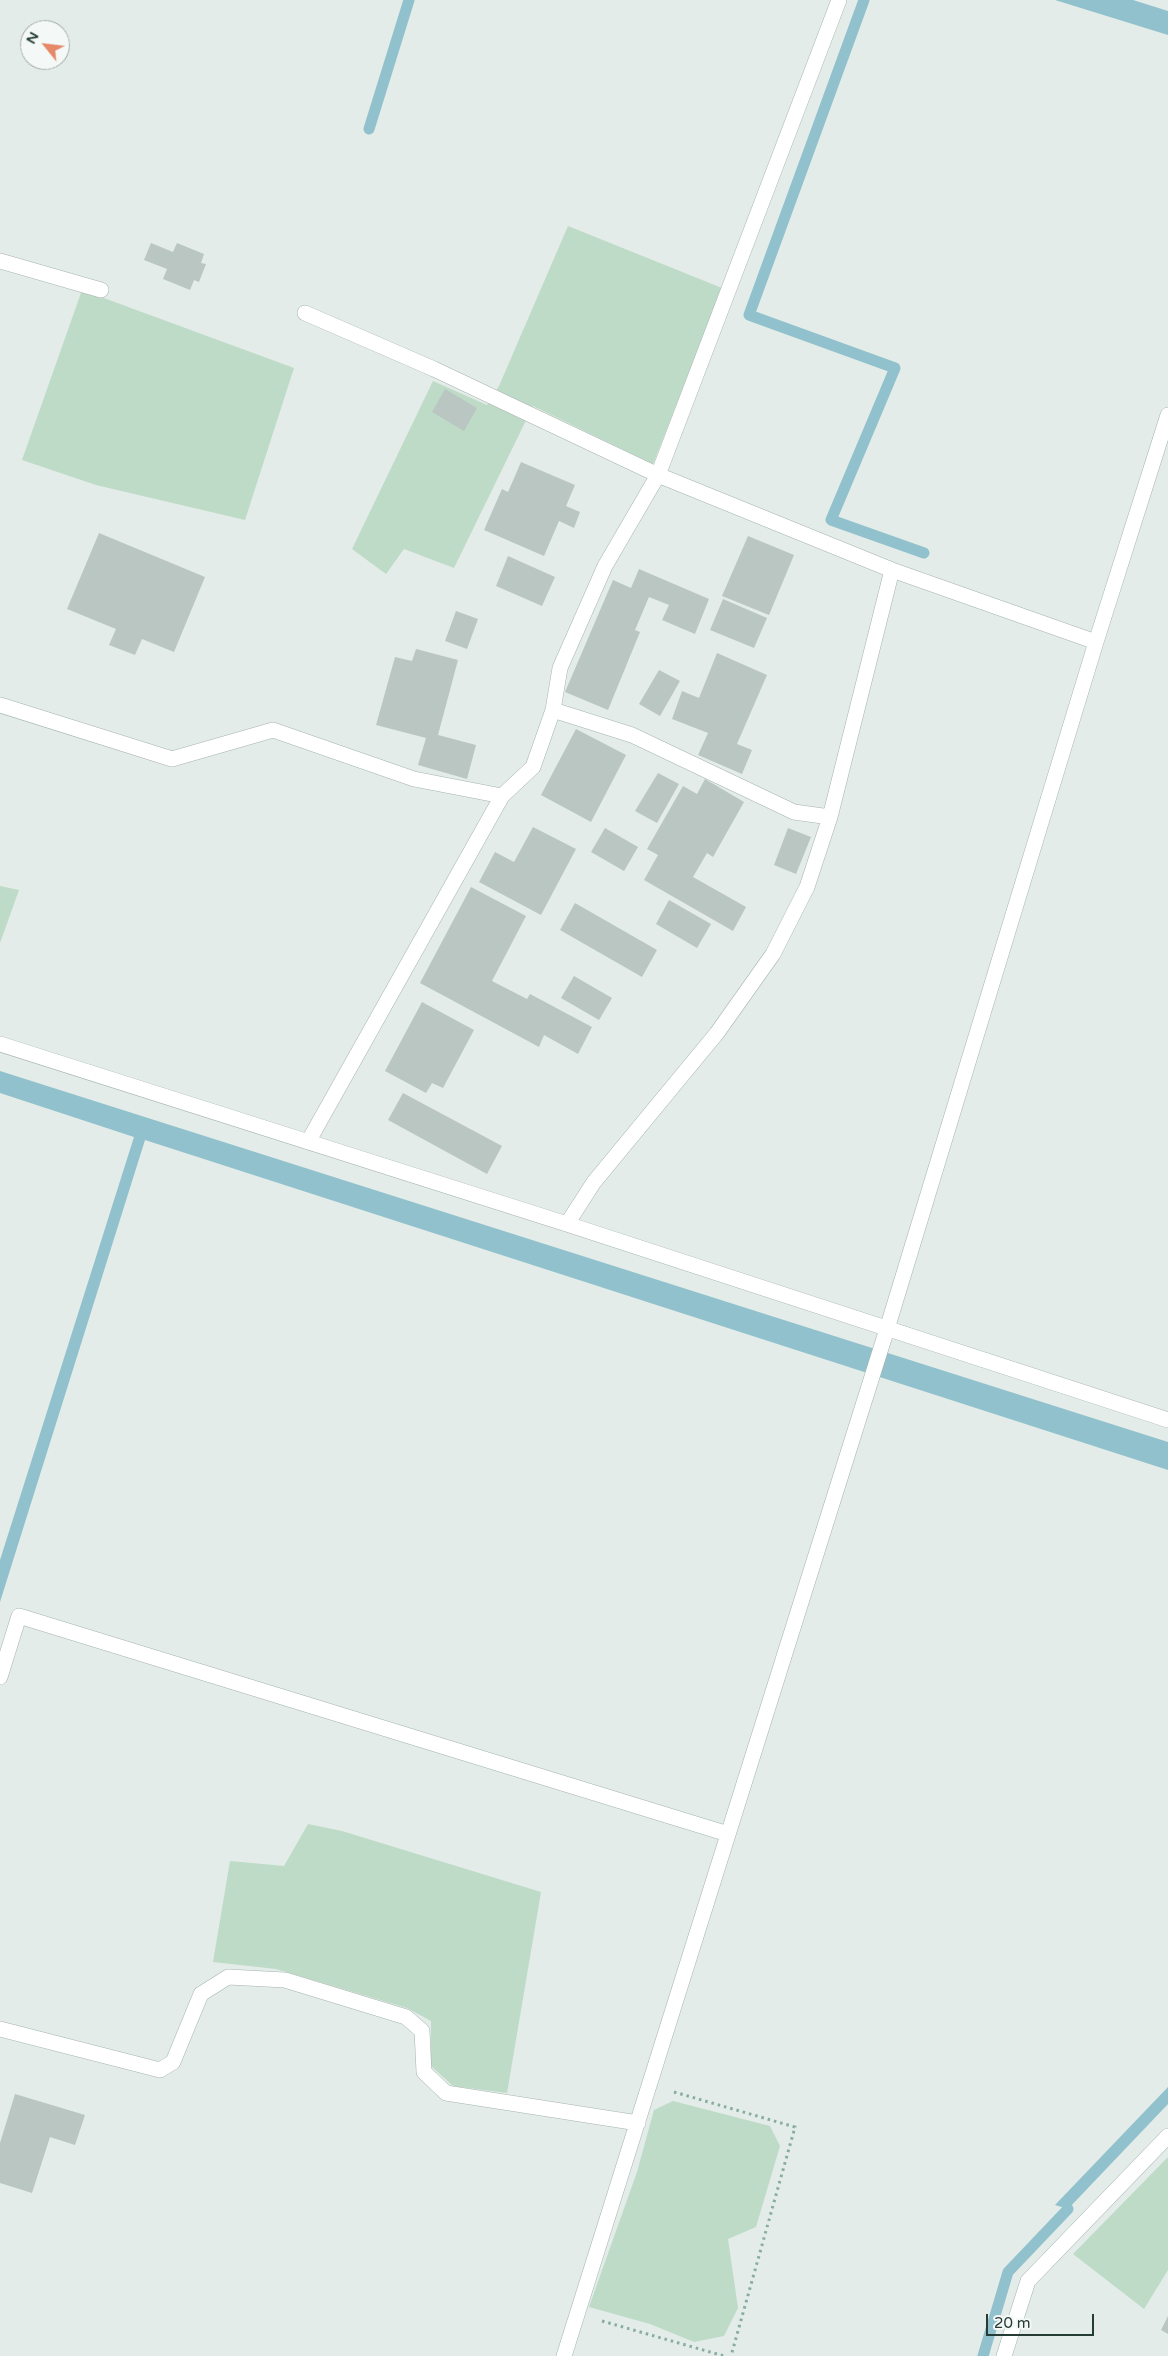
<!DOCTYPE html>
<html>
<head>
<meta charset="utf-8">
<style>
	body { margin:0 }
	#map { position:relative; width:1168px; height:2356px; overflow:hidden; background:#e3ece8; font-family:"Varela Round",sans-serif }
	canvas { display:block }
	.north { position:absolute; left:20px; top:20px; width:50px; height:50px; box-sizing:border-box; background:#f4f8f6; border:1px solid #a1ada9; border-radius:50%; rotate:299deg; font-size:14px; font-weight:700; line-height:20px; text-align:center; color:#253c36 }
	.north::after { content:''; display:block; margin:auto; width:18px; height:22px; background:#e58968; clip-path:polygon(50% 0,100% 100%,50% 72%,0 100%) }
	.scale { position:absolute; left:986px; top:2314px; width:108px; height:22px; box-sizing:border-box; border:2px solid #253c36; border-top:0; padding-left:6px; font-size:15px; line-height:18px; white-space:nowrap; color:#253c36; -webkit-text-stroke:4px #f4f8f6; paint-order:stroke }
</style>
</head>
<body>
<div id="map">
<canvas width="1168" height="2356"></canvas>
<div class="north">N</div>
<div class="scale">20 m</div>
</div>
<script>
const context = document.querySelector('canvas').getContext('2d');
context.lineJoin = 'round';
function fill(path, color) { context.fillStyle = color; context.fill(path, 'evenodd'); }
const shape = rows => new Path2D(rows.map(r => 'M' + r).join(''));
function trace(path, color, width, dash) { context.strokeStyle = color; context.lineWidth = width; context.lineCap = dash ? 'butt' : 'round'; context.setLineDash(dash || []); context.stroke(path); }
const green = shape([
	[568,226,722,288,653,464,533,406,454,568,404,549,386,574,352,549,433,381,487,405,499,386],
	[82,290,294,368,245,520,96,485,22,460],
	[0,886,19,890,0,943],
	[308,1824,342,1831,541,1892,507,2093,453,2086,431,2066,431,2021,407,2008,276,1969,213,1962,230,1861,284,1866],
	[673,2101,770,2126,780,2146,756,2227,728,2239,738,2308,724,2336,694,2342,650,2324,589,2307,637,2172,654,2110],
	[1168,2157,1168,2270,1144,2309,1073,2254]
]);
const water = shape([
	[1055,0,1133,0,1168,11,1168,35],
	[0,1071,1168,1442,1168,1470,145,1140,0,1602,0,1560,134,1137,0,1093],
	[1168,2087,1168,2104,1068,2209,1055,2205]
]);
const stream = shape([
	[864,0,749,315,895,368,831,520,924,553],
	[369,129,409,0],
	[983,2356,1008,2272,1068,2209]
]);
const building = shape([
	[151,243,173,252,177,243,204,254,201,263,206,264,199,282,194,280,190,290,163,279,167,269,144,260],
	[445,389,477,408,464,431,432,412],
	[521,462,575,485,566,506,580,512,574,528,559,521,544,556,484,530,502,489,508,492],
	[99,533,205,577,174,652,142,639,135,655,109,645,116,629,67,609],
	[748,536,794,555,769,615,722,596],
	[508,556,555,577,542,606,496,586],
	[639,569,709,599,695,634,662,620,669,605,649,597,635,630,640,632,608,710,565,692,613,580,631,588],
	[723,599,767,618,754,648,710,630],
	[456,611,478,619,467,649,445,641],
	[416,649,458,660,438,735,476,745,467,779,418,765,426,738,376,725,395,657,412,661],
	[717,653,767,675,737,744,752,750,742,774,698,755,708,733,672,719,682,691,699,698],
	[659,670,680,681,660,716,639,704],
	[576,729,626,755,591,822,541,795],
	[658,773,679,784,657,823,635,811],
	[705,779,744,802,713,857,707,853,693,877,746,907,733,931,644,880,658,855,647,849,683,786,697,794],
	[533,827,576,849,541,915,479,882,495,852,514,862],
	[605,828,638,847,624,871,591,852],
	[788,828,811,837,796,874,774,865],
	[471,887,526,916,492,981,527,999,530,994,592,1027,578,1054,544,1035,539,1047,420,983],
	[669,900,711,924,697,948,656,924],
	[575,903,657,950,642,977,560,930],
	[574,976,612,998,599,1020,561,998],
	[422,1002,474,1030,443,1088,432,1083,426,1093,385,1071],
	[403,1093,502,1146,487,1174,388,1120],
	[15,2094,85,2115,75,2145,50,2137,32,2193,0,2183,0,2143],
	[1168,2316,1168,2334,1161,2330]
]);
const path = shape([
	[674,2092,795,2127,731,2356],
	[602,2321,724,2356]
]);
const minor = shape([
	[839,0,658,475,892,570],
	[0,261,101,290],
	[305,313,434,369,658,475,605,566,560,668,553,710,533,767,502,796,308,1142],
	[0,705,172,759,273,730,414,779,502,796],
	[553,710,632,735,794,812,830,817],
	[0,1044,567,1224,1168,1420],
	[567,1224,594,1182,717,1033,773,954,807,887,830,817,892,570,1096,642],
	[0,1677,19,1616,728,1834],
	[0,2029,160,2070,173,2062,201,1994,228,1977,285,1980,406,2017,422,2031,424,2072,446,2093,638,2123],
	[564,2356,887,1329,1096,642,1168,415],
	[1004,2356,1028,2281,1168,2136]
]);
fill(green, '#bedbc7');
fill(water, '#90c1cc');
trace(stream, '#90c1cc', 11);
fill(building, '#b9c6c1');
trace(minor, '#a6b4af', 16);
trace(path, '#87aca1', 3, [2.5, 4]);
trace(minor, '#fff', 15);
</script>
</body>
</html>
